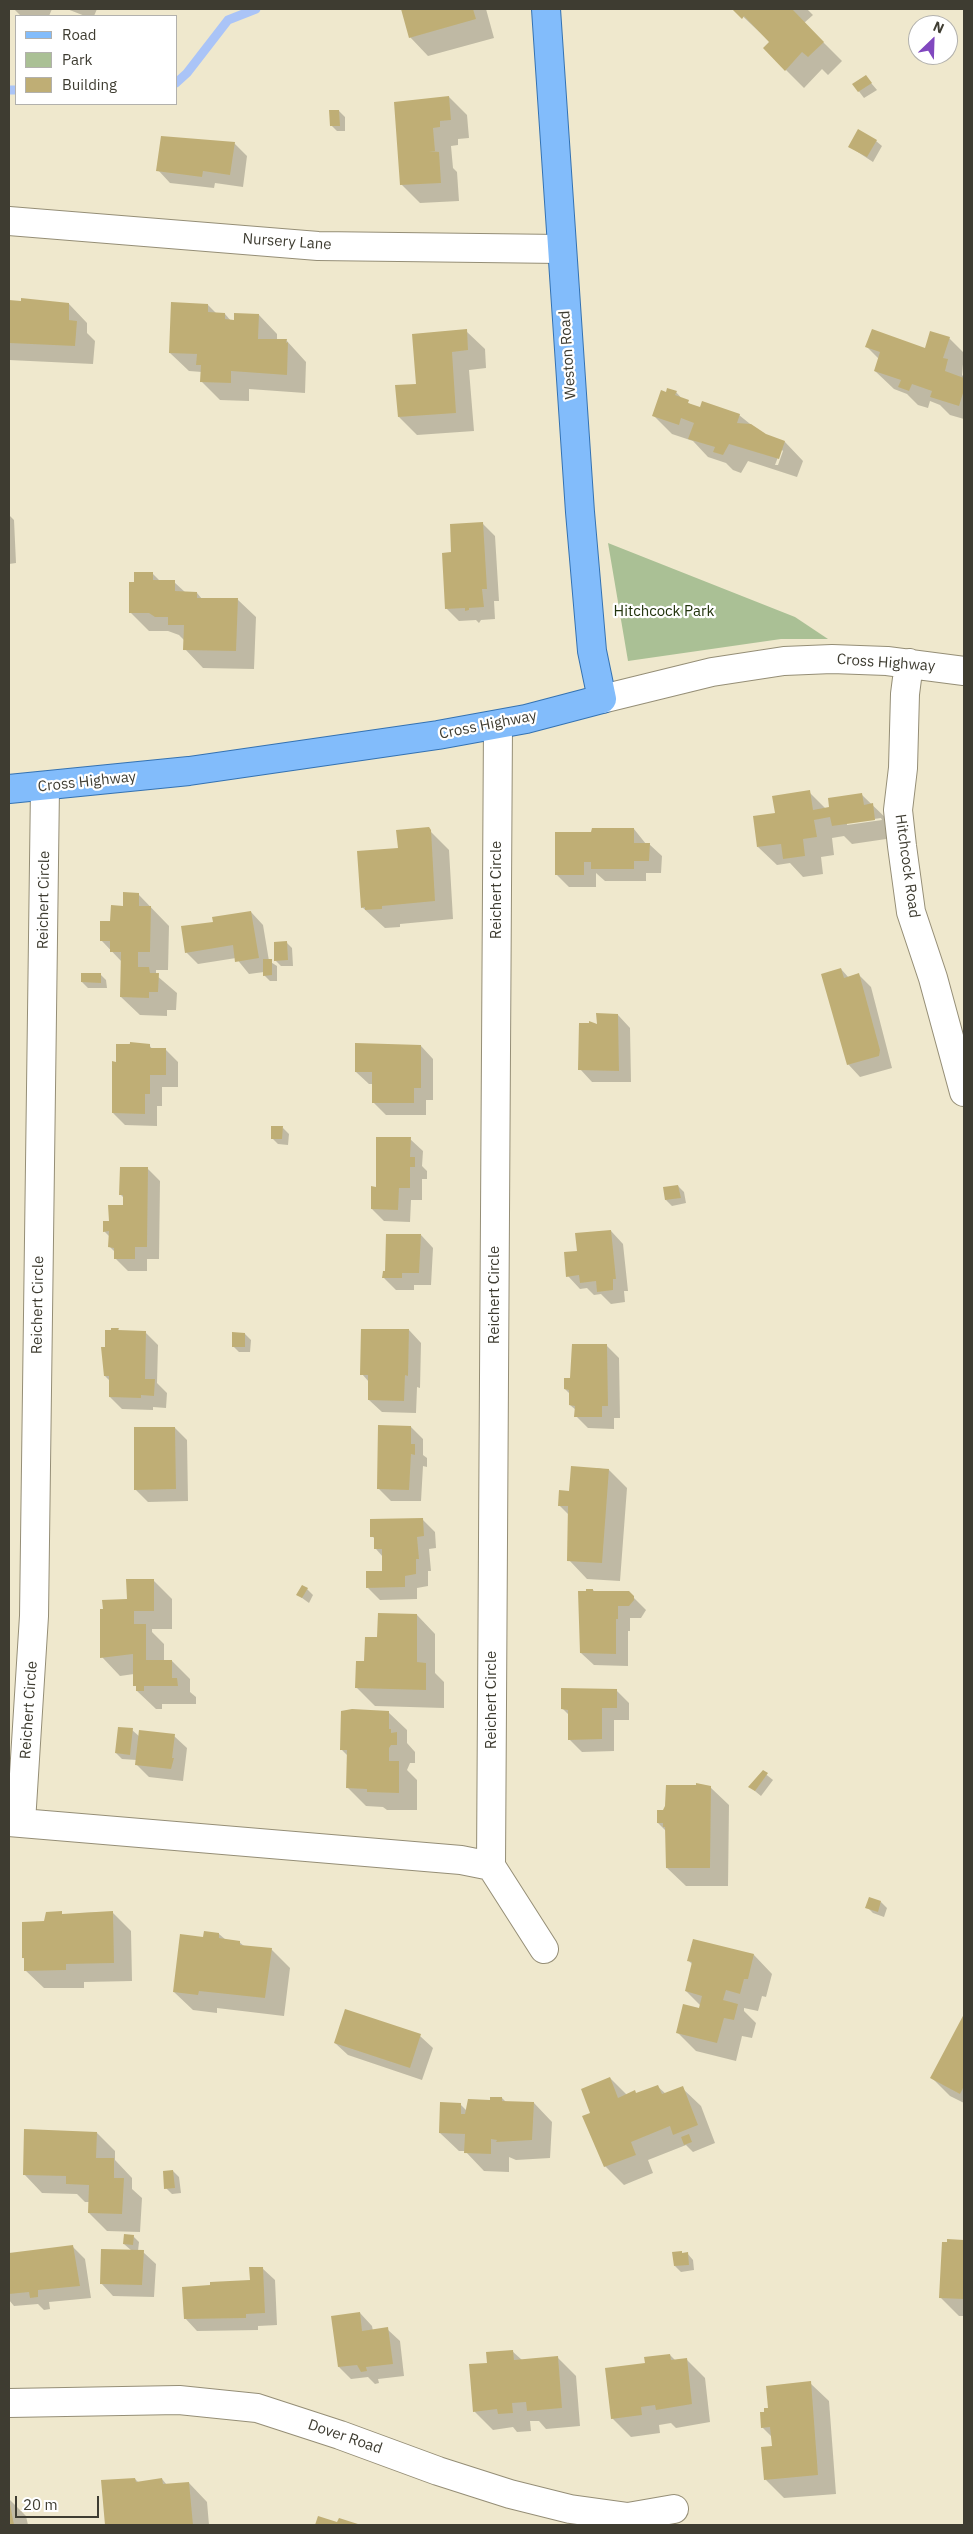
<!DOCTYPE html>
<html>
<head>
<meta charset="utf-8">
<style>
	body { margin:0 }
	#map { position:relative; width:973px; height:2534px; overflow:hidden; background:#efe8cd; font-family:"IBM Plex Sans",sans-serif }
	canvas { display:block }
	.frame { position:absolute; inset:0; border:10px solid #3e3c31; pointer-events:none }
	.legend { position:absolute; left:15px; top:15px; width:162px; height:90px; box-sizing:border-box; background:#fff; border:1px solid #b2b1ad; margin:0; padding:6px 9px; list-style:none; font-size:15px; color:#3e3c31 }
	.legend li { display:flex; align-items:center; gap:10px; height:25px }
	.legend b { width:25px; border:1px solid #b2b1ad }
	.north { position:absolute; left:908px; top:15px; width:50px; height:50px; box-sizing:border-box; background:#fff; border:1px solid #b2b1ad; border-radius:50%; rotate:24deg; font-size:14px; font-weight:700; line-height:20px; text-align:center; color:#3e3c31 }
	.north::after { content:''; display:block; margin:auto; width:18px; height:22px; background:#8148bf; clip-path:polygon(50% 0,100% 100%,50% 72%,0 100%) }
	.scale { position:absolute; left:15px; top:2496px; width:84px; height:22px; box-sizing:border-box; border:2px solid #3e3c31; border-top:0; padding-left:6px; font-size:15px; line-height:18px; white-space:nowrap; color:#3e3c31; -webkit-text-stroke:4px #fff; paint-order:stroke }
</style>
</head>
<body>
<div id="map">
<canvas width="973" height="2534"></canvas>
<div class="frame"></div>
<ul class="legend">
<li><b style="height:6px;background:#82bcfb"></b>Road</li>
<li><b style="height:14px;background:#aac095"></b>Park</li>
<li><b style="height:14px;background:#bfae75"></b>Building</li>
</ul>
<div class="north">N</div>
<div class="scale">20 m</div>
</div>
<script>
const context = document.querySelector('canvas').getContext('2d');
context.lineJoin = 'round';
function fill(path, color) { context.fillStyle = color; context.fill(path, 'evenodd'); }
const shape = rows => new Path2D(rows.map(r => 'M' + r).join(''));
function trace(path, color, width, dash) { context.strokeStyle = color; context.lineWidth = width; context.lineCap = dash ? 'butt' : 'round'; context.setLineDash(dash || []); context.stroke(path); }
function label(font, color, halo, rows, align = 'center') {
  context.font = font + ' "IBM Plex Sans",sans-serif'; context.lineWidth = 4.5; context.setLineDash([]); context.textBaseline = 'middle'; context.strokeStyle = halo; context.fillStyle = color; for (const [text, x, y, turn = 0] of rows) {
    context.save(); context.translate(x, y); context.rotate((+turn || 0) * Math.PI / 180); context.textAlign = isNaN(turn) ? turn : align; if (halo) context.strokeText(text, 0, 0); context.fillText(text, 0, 0); context.restore();
  }
}
const green = shape([
	[608,543,795,617,828,639,781,639,628,661]
]);
const shadow = shape([
	[14,9,52,9,49,16,21,16],
	[67,9,97,9,94,16,85,16],
	[402,9,486,9,494,38,428,56,410,37],
	[735,9,807,9,813,15,804,23,842,61,828,75,822,69,804,88,786,70,770,42],
	[866,77,877,90,864,98,854,85],
	[449,97,467,115,469,138,458,139,458,145,451,146,453,168,457,172,459,201,420,203,401,184],
	[339,111,345,117,345,131,337,131,331,125],
	[876,141,882,146,873,162,850,147],
	[234,143,247,156,243,187,215,183,214,188,170,183,158,170],
	[9,301,69,304,87,323,87,333,95,341,93,364,9,360],
	[208,305,217,314,225,314,231,321,259,315,277,334,277,340,286,340,306,362,305,393,249,389,249,401,220,400,201,381,202,372,189,371,170,353],
	[466,331,485,349,486,368,469,370,474,431,417,435,399,417,418,385],
	[949,338,964,353,962,375,964,377,964,419,950,415,940,405,930,401,928,408,918,405,907,394,894,389,875,371,879,359,867,347,925,349],
	[676,392,684,401,700,409,739,415,765,436,785,442,803,461,797,477,748,461,741,473,733,470,726,463,708,457,693,441,672,434,654,416,666,393],
	[781,449,783,451,778,465,775,465],
	[9,515,14,520,16,563,9,564],
	[483,524,495,536,499,601,494,601,495,619,481,620,479,623,476,620,459,621,446,608,453,553],
	[152,573,160,581,174,582,186,593,197,593,202,599,237,599,256,617,254,669,203,668,185,649,185,641,179,635,168,631,149,631,130,612,135,583],
	[809,792,826,809,862,795,891,823,893,838,852,844,844,836,832,838,834,855,821,857,823,874,803,877,790,863,777,865,758,847,776,814],
	[881,818,882,820,847,825,847,823],
	[428,829,449,850,453,919,400,924,400,927,385,928,362,907,399,849],
	[634,829,646,844,649,844,662,856,661,873,646,873,646,881,605,881,596,873,596,887,569,887,557,875,592,833],
	[138,894,169,926,168,970,156,970,156,975,177,993,176,1010,167,1010,167,1016,140,1015,121,997,122,962,101,940,111,922],
	[251,912,263,925,269,961,277,966,277,981,270,981,264,975,264,972,249,974,236,958,198,964,186,952,214,923],
	[286,942,292,948,293,966,281,966,275,960],
	[841,969,849,978,859,975,871,987,892,1068,860,1077,848,1064],
	[100,974,106,980,107,988,88,988,82,982],
	[618,1015,630,1028,631,1082,592,1082,580,1069,598,1025],
	[134,1043,149,1045,153,1050,166,1050,178,1062,178,1087,162,1087,162,1106,157,1106,157,1126,125,1125,113,1113,117,1046],
	[421,1046,433,1059,433,1100,426,1100,426,1115,386,1115,373,1102,373,1084,369,1084,356,1072],
	[283,1128,289,1134,288,1145,278,1144,272,1138],
	[410,1139,423,1151,422,1166,427,1171,427,1179,422,1179,422,1200,411,1200,410,1222,384,1221,372,1209,377,1188],
	[147,1168,160,1181,159,1259,147,1259,147,1271,128,1271,115,1258,115,1252,110,1247,110,1237,104,1231,124,1206,124,1198,121,1195],
	[678,1186,684,1192,686,1203,672,1206,666,1200,664,1188],
	[611,1231,623,1244,628,1291,624,1291,625,1302,611,1304,601,1294,594,1295,587,1288,580,1289,568,1276,578,1253],
	[421,1235,433,1248,431,1285,414,1285,414,1290,396,1290,384,1278],
	[118,1329,121,1332,145,1332,158,1345,157,1383,167,1393,166,1408,153,1407,153,1410,122,1409,110,1397,110,1381,105,1376,102,1348,106,1348,112,1331],
	[409,1330,421,1343,420,1388,417,1387,416,1413,382,1412,369,1400,369,1382,362,1374],
	[245,1334,251,1340,250,1352,239,1352,233,1346],
	[606,1345,619,1358,620,1418,614,1418,614,1429,588,1428,576,1416,576,1410,570,1405,570,1394,565,1389],
	[411,1427,423,1439,423,1455,427,1458,427,1467,423,1466,421,1501,391,1501,378,1488],
	[175,1428,187,1440,188,1501,148,1502,135,1489],
	[597,1468,609,1470,627,1488,620,1581,587,1579,569,1560,569,1515,559,1505],
	[423,1520,435,1532,436,1548,429,1549,431,1571,428,1571,428,1586,417,1588,417,1599,380,1600,368,1588,383,1572,383,1557,376,1549,376,1540,372,1536],
	[154,1581,172,1599,172,1629,152,1629,152,1632,164,1644,164,1661,172,1661,190,1679,190,1692,196,1697,196,1704,162,1704,162,1709,156,1709,137,1691,134,1674,120,1676,102,1657,128,1600],
	[307,1589,313,1595,309,1603,298,1595],
	[593,1590,595,1592,628,1592,646,1610,641,1618,630,1618,630,1631,628,1631,628,1666,594,1665,581,1653],
	[417,1615,435,1634,435,1673,444,1682,444,1708,375,1706,356,1687,366,1663,378,1638],
	[616,1690,629,1703,629,1720,614,1720,614,1751,582,1752,569,1739,569,1715,563,1709],
	[388,1712,407,1730,407,1743,415,1752,415,1763,410,1763,407,1770,417,1780,417,1810,387,1810,383,1807,366,1806,348,1788,348,1756,342,1750],
	[132,1730,140,1737,174,1736,187,1748,183,1781,149,1777,136,1764,137,1760,122,1759,116,1753],
	[763,1772,773,1780,761,1796,750,1787],
	[697,1784,710,1787,729,1805,728,1886,686,1886,667,1868,666,1831,658,1823,664,1811,697,1787],
	[881,1902,887,1908,884,1917,873,1913,867,1907],
	[112,1912,131,1931,132,1981,84,1982,84,1988,44,1988,25,1970,25,1960,23,1957,45,1923,80,1915,80,1913],
	[219,1934,226,1940,239,1942,244,1946,271,1949,290,1968,284,2016,217,2008,217,2013,193,2010,174,1992,204,1938],
	[754,1955,772,1974,766,1997,762,1996,758,2011,744,2008,744,2011,756,2023,752,2038,742,2036,736,2061,696,2051,677,2032,700,2010,701,2006,686,1991,693,1965,689,1961],
	[964,2016,964,2103,950,2096,932,2078],
	[420,2036,433,2048,422,2080,348,2055,335,2043],
	[610,2078,627,2095,637,2094,657,2086,666,2094,682,2088,701,2106,715,2143,693,2152,686,2145,648,2160,653,2173,624,2185,605,2166,592,2113],
	[502,2098,506,2102,534,2103,552,2122,550,2158,516,2160,509,2157,509,2172,484,2171,465,2151,459,2151,440,2133,460,2104,467,2111],
	[97,2133,115,2151,115,2160,132,2178,132,2189,142,2198,140,2232,107,2231,89,2213,89,2202,85,2202,77,2194,42,2193,24,2174],
	[173,2171,179,2177,181,2193,172,2194,166,2188],
	[133,2236,139,2242,138,2251,143,2252,156,2264,154,2297,113,2296,101,2283,132,2251,124,2244],
	[948,2241,964,2241,964,2316,959,2316,941,2298],
	[73,2247,85,2259,91,2298,49,2302,50,2309,44,2310,38,2304,14,2306,9,2300,9,2254],
	[687,2253,693,2260,694,2270,681,2272,675,2266],
	[262,2268,275,2280,277,2325,258,2326,258,2330,197,2331,185,2318,251,2282],
	[360,2313,372,2326,373,2331,387,2329,400,2341,404,2376,378,2379,379,2383,375,2384,368,2377,351,2379,339,2367],
	[512,2351,522,2360,557,2357,576,2376,580,2426,546,2429,539,2421,530,2421,531,2431,517,2432,513,2427,493,2430,475,2412,471,2365,489,2364],
	[670,2355,675,2360,686,2359,705,2378,710,2422,676,2428,671,2423,659,2425,660,2433,631,2437,612,2418,646,2364],
	[810,2383,829,2401,836,2494,784,2498,766,2480,763,2448,773,2447,772,2437,762,2427,766,2413,769,2409],
	[135,2479,139,2483,162,2479,167,2485,189,2483,207,2502,209,2525,106,2525,103,2482],
	[9,2499,26,2516,28,2525,9,2525]
]);
const stream = shape([
	[176,83,187,73,228,20,256,9],
	[9,90,16,90]
]);
const building = shape([
	[401,9,473,9,476,19,409,38],
	[732,9,792,9,824,42,808,57,802,52,785,71,763,48,769,42,744,16,742,19],
	[866,75,872,83,858,92,852,84],
	[449,96,451,120,440,121,440,127,433,128,435,151,429,151,439,152,441,183,400,185,394,102],
	[329,110,339,110,340,126,330,126],
	[858,129,877,140,867,157,848,147],
	[161,136,235,142,230,175,203,171,202,177,156,171],
	[21,298,69,303,69,320,77,321,75,346,9,343,9,300,21,301],
	[171,302,208,304,208,312,225,313,225,319,234,320,234,313,259,314,258,339,287,339,286,343,288,342,287,375,231,371,231,383,200,382,201,365,196,365,197,354,169,353],
	[467,329,468,350,452,352,456,413,398,417,395,385,416,384,412,334],
	[872,329,925,348,930,331,950,337,943,358,948,359,945,371,964,378,964,390,959,406,930,397,932,391,912,384,909,391,898,387,901,380,874,371,880,352,865,347],
	[667,388,677,391,675,395,689,400,688,403,700,407,702,401,740,414,737,423,751,424,766,434,785,441,779,459,729,444,723,455,713,452,715,447,688,439,694,423,681,418,679,425,652,416,661,390,666,392],
	[483,522,487,589,482,589,484,607,469,608,469,610,465,611,465,608,445,609,442,553,451,552,450,524],
	[134,572,153,572,153,580,175,580,175,591,197,592,197,598,238,598,236,651,183,650,184,625,168,625,168,617,155,617,149,613,129,613,129,582,134,582],
	[810,790,813,810,829,807,828,798,862,793,864,805,873,803,875,820,832,826,830,817,814,820,817,837,803,839,805,856,783,859,781,844,757,847,753,816,775,813,772,796],
	[429,827,431,830,435,901,382,906,382,909,365,910,365,907,361,908,357,851,398,848,396,830],
	[592,828,634,828,634,843,650,843,649,861,634,861,634,869,591,869,591,862,584,862,584,875,555,875,555,832,591,832],
	[123,892,139,893,139,906,151,906,150,952,138,952,138,967,149,967,150,973,159,973,158,992,149,992,149,998,120,997,121,952,110,952,110,941,100,941,100,921,110,921,111,905,123,906],
	[251,911,259,958,235,962,233,945,185,953,181,926,213,922,212,917],
	[287,941,288,960,274,961,274,942],
	[263,959,272,959,272,975,263,976],
	[841,968,844,978,859,973,880,1050,879,1056,847,1065,821,974],
	[81,973,101,973,101,983,81,982],
	[596,1013,618,1014,619,1071,578,1070,579,1023,589,1023,589,1021,597,1024],
	[130,1042,150,1044,150,1048,166,1048,166,1075,150,1075,150,1094,145,1094,145,1114,112,1113,112,1061,116,1062,116,1044,130,1044],
	[355,1043,421,1045,421,1088,414,1088,414,1103,372,1103,372,1072,355,1072],
	[271,1126,283,1126,282,1139,271,1139],
	[376,1137,411,1137,410,1157,415,1157,415,1167,410,1167,410,1188,399,1188,398,1210,371,1209,371,1186,376,1187],
	[120,1167,148,1167,147,1247,135,1247,135,1259,114,1259,114,1248,108,1247,109,1231,103,1232,103,1221,109,1221,108,1205,123,1205,123,1195,119,1195],
	[678,1185,681,1198,665,1200,663,1187],
	[611,1230,616,1279,613,1279,613,1290,597,1292,596,1281,580,1283,579,1275,566,1277,564,1252,577,1251,575,1233],
	[386,1234,421,1234,419,1273,402,1273,402,1278,382,1278,383,1271,385,1271],
	[111,1328,119,1328,118,1330,146,1331,145,1379,155,1379,154,1396,141,1395,141,1398,109,1397,109,1376,104,1376,101,1347,105,1347,105,1330,111,1330],
	[361,1329,409,1329,408,1376,405,1375,404,1401,368,1400,368,1375,360,1375],
	[232,1332,245,1333,245,1347,232,1347],
	[572,1344,607,1344,608,1406,602,1406,602,1417,574,1417,575,1406,569,1405,569,1390,564,1389,564,1378,570,1378],
	[378,1425,411,1426,411,1444,415,1444,415,1455,411,1454,409,1490,377,1489],
	[134,1427,175,1427,176,1489,134,1490],
	[571,1466,609,1469,602,1563,567,1561,568,1506,558,1506,559,1490,569,1491],
	[423,1518,424,1536,417,1537,419,1559,416,1559,416,1574,405,1576,405,1587,366,1588,366,1571,382,1571,382,1549,374,1549,374,1537,370,1537,370,1519],
	[126,1579,154,1579,154,1611,134,1611,134,1624,146,1624,146,1660,172,1660,172,1678,177,1678,178,1686,144,1686,144,1691,136,1691,136,1686,133,1686,133,1654,100,1658,100,1609,103,1609,102,1600,127,1599],
	[302,1585,308,1588,302,1598,296,1595],
	[586,1589,593,1589,593,1591,629,1591,634,1596,634,1600,629,1606,618,1606,618,1619,616,1619,616,1654,580,1653,578,1591,586,1591],
	[378,1613,417,1614,417,1662,426,1663,426,1690,355,1688,356,1661,364,1661,365,1637,377,1637],
	[561,1688,617,1689,617,1708,602,1708,602,1739,568,1740,568,1710,561,1709],
	[352,1709,389,1711,389,1729,391,1729,391,1733,397,1732,397,1745,391,1745,389,1748,389,1761,399,1761,399,1793,367,1792,367,1789,346,1788,347,1750,340,1750,341,1711],
	[118,1727,133,1728,130,1755,115,1753],
	[139,1730,175,1734,172,1758,174,1758,171,1769,135,1765],
	[763,1770,768,1773,755,1791,748,1787],
	[696,1783,711,1786,710,1868,666,1868,665,1827,663,1827,663,1823,657,1823,657,1810,663,1810,665,1806,666,1785,696,1785],
	[869,1897,881,1901,878,1912,865,1908],
	[62,1911,62,1914,113,1911,114,1963,66,1964,66,1970,24,1971,24,1958,22,1958,22,1922,44,1921,46,1912],
	[204,1931,219,1933,219,1938,240,1941,240,1945,272,1948,265,1998,199,1991,198,1995,173,1992,180,1934,203,1937],
	[693,1939,754,1954,748,1979,744,1979,740,1994,726,1990,723,2000,738,2004,734,2020,724,2018,717,2043,676,2033,683,2004,699,2008,702,1996,685,1991,692,1962,687,1961],
	[345,2009,421,2034,410,2068,334,2043],
	[964,2014,964,2086,960,2094,930,2078],
	[610,2077,618,2098,635,2090,636,2093,658,2085,662,2094,683,2086,698,2125,673,2135,670,2126,631,2142,636,2155,604,2167,582,2116,590,2113,581,2089],
	[490,2097,502,2097,502,2101,534,2102,532,2140,496,2142,497,2140,491,2139,491,2154,464,2153,465,2134,439,2133,440,2102,461,2103,461,2114,465,2114,468,2099,490,2100],
	[24,2129,97,2132,96,2158,114,2158,114,2178,124,2178,122,2214,88,2213,89,2185,66,2184,66,2176,23,2175],
	[689,2134,692,2142,684,2145,681,2137],
	[173,2170,175,2188,164,2189,163,2171],
	[124,2234,134,2235,133,2245,123,2244],
	[947,2239,964,2240,964,2299,939,2298,942,2242,947,2242],
	[73,2245,80,2286,38,2290,38,2297,30,2298,29,2292,9,2294,9,2253],
	[101,2249,144,2250,142,2285,100,2284],
	[682,2251,682,2253,688,2252,689,2265,674,2266,672,2252],
	[249,2267,263,2267,265,2313,246,2314,246,2318,184,2319,182,2287,210,2285,210,2282,250,2280],
	[360,2312,362,2331,388,2327,393,2364,366,2367,367,2371,361,2372,357,2365,338,2367,331,2316],
	[513,2350,514,2360,558,2356,562,2408,527,2411,526,2402,512,2403,513,2413,498,2414,497,2409,473,2412,469,2364,487,2363,486,2352],
	[670,2354,671,2360,687,2358,692,2404,656,2410,655,2405,641,2407,642,2415,611,2419,605,2368,645,2363,644,2357],
	[811,2381,818,2475,764,2480,761,2447,772,2446,770,2427,761,2428,760,2412,764,2412,764,2408,768,2408,766,2386],
	[135,2478,136,2482,162,2478,163,2484,189,2482,193,2525,105,2525,101,2480],
	[9,2504,10,2504,14,2525,9,2525],
	[318,2516,337,2522,339,2518,361,2525,315,2525]
]);
const minor = shape([
	[9,221,318,246,561,249],
	[909,663,905,694,903,768,898,810,902,846,911,912,933,978,964,1092],
	[602,699,712,672,784,661,832,659,887,661,964,671],
	[498,725,491,1866,544,1949],
	[9,1822,461,1860,491,1866],
	[21,1822,34,1616,45,787],
	[9,2403,179,2400,257,2408,340,2435,438,2471,510,2494,570,2509,628,2517,674,2509]
]);
const major = shape([
	[9,789,189,771,438,735,526,719,602,699,592,651,580,512,546,9]
]);
const streetNames = [
	["Nursery Lane",287,242,4],
	["Weston Road",568,355,-94],
	["Cross Highway",886,663,4],
	["Cross Highway",488,725,-11],
	["Cross Highway",87,782,-6],
	["Hitchcock Road",907,866,82],
	["Reichert Circle",497,890,-90],
	["Reichert Circle",44,900,-89],
	["Reichert Circle",495,1295,-90],
	["Reichert Circle",38,1305,-89],
	["Reichert Circle",492,1700,-90],
	["Reichert Circle",29,1710,-86],
	["Dover Road",345,2437,19]
];
const parkNames = [
	["Hitchcock Park",664,612]
];
fill(green, '#aac095');
fill(shadow, '#0003');
trace(stream, '#aac4f7', 9);
fill(building, '#bfae75');
trace(minor, '#958e76', 30);
trace(major, '#3472b2', 30);
trace(minor, '#fff', 28);
trace(major, '#82bcfb', 28);
label('15px', '#3e3c31', '#fff', streetNames);
label('15px', '#22340d', '#fff', parkNames);
</script>
</body>
</html>
